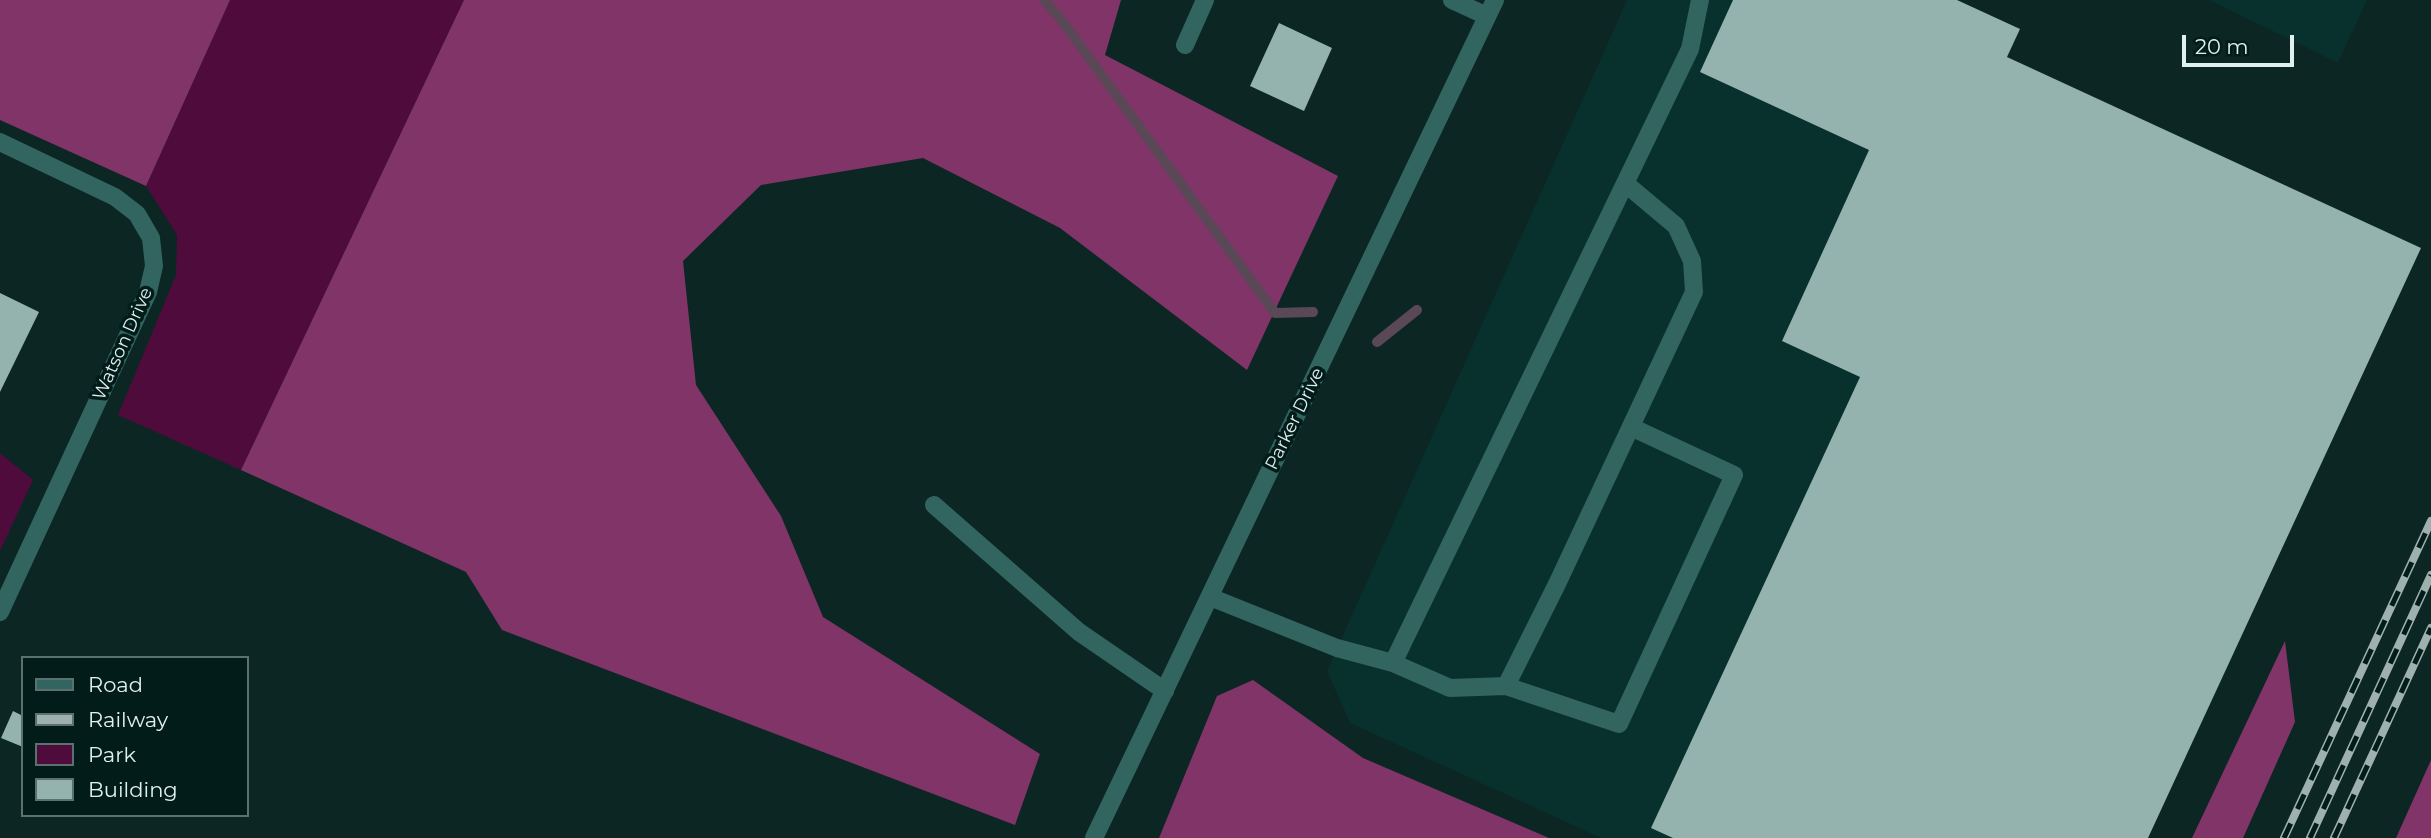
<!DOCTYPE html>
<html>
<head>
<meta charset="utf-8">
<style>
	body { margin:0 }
	#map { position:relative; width:2431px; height:838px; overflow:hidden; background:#0b2623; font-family:Montserrat,sans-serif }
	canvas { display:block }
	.legend { position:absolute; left:21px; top:656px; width:228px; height:161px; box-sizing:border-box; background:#021c1a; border:2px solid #5b716f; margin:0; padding:9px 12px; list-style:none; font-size:21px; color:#e0f0ee }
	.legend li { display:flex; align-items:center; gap:14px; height:35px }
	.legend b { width:35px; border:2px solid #5b716f }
	.scale { position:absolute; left:2182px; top:35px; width:112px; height:32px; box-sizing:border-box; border:4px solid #e0f0ee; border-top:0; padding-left:9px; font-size:21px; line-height:24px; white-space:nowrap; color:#e0f0ee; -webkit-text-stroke:5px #021c1a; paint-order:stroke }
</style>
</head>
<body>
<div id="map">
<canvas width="2431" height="838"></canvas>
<ul class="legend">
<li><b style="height:9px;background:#32655f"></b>Road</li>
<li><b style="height:9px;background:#9eb1af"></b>Railway</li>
<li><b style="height:19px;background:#500b3d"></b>Park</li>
<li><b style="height:19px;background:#94b2ae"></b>Building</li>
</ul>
<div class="scale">20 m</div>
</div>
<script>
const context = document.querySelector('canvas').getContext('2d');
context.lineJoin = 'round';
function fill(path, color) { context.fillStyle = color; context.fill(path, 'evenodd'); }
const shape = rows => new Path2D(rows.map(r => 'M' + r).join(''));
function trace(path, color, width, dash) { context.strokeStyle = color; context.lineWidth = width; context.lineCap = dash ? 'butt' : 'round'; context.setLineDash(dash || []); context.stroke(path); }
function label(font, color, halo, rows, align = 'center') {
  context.font = font + ' Montserrat,sans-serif'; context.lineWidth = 7; context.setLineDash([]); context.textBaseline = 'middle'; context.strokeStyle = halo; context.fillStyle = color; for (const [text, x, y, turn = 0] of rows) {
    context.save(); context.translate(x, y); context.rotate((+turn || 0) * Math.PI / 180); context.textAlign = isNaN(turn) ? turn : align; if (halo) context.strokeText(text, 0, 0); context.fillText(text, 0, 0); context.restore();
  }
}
const built = shape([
	[1627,0,1957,0,2007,58,2421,248,2148,838,1601,838,1350,723,1327,671],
	[2209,0,2367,0,2338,63]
]);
const green = shape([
	[230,0,464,0,241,470,118,415,176,275,177,235,146,186],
	[0,453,33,480,0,551]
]);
const forest = shape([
	[0,0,230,0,146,186,0,120],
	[464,0,1121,0,1105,55,1338,176,1247,370,1060,228,923,158,761,185,683,261,696,385,781,516,823,617,1040,754,1015,825,502,630,466,572,241,470],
	[2285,641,2295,722,2243,838,2192,838],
	[1253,680,1363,758,1549,838,1159,838,1217,696],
	[2431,760,2431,838,2396,838]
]);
const stream = shape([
	[1044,0,1060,18,1275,313,1313,312],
	[1377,342,1417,310]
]);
const building = shape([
	[1733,0,1957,0,2020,29,2007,57,2421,248,2148,838,1673,838,1651,828,1860,377,1782,341,1869,150,1700,72],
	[1279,23,1332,48,1304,111,1250,86],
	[0,293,39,312,0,392],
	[13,711,23,716,23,747,1,738]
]);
const service = shape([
	[1185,45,1205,0],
	[934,505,1079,632,1165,691],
	[1210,597,1337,648,1393,663,1690,49,1700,0],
	[1393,663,1450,688,1506,686,1557,584,1694,292,1692,261,1676,226,1626,184],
	[1506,686,1619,724,1734,475,1631,427]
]);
const minor = shape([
	[1452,0,1487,16],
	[0,142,115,197,137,214,151,238,154,266,148,292,0,612],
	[1094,838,1495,0]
]);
const rail = shape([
	[2284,838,2431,521],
	[2310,838,2431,575],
	[2334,838,2431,628]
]);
const streetNames = [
	["Watson Drive",123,344,-66],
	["Parker Drive",1295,419,-64]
];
fill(built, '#08302d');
fill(green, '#500b3d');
fill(forest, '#813468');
trace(stream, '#5a4857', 10);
fill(building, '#94b2ae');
trace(service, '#32655f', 18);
trace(minor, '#32655f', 18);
trace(rail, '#9eb1af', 8);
trace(rail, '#021c1a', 5, [16]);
label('18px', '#e0f0ee', '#021c1a', streetNames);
</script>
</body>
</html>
